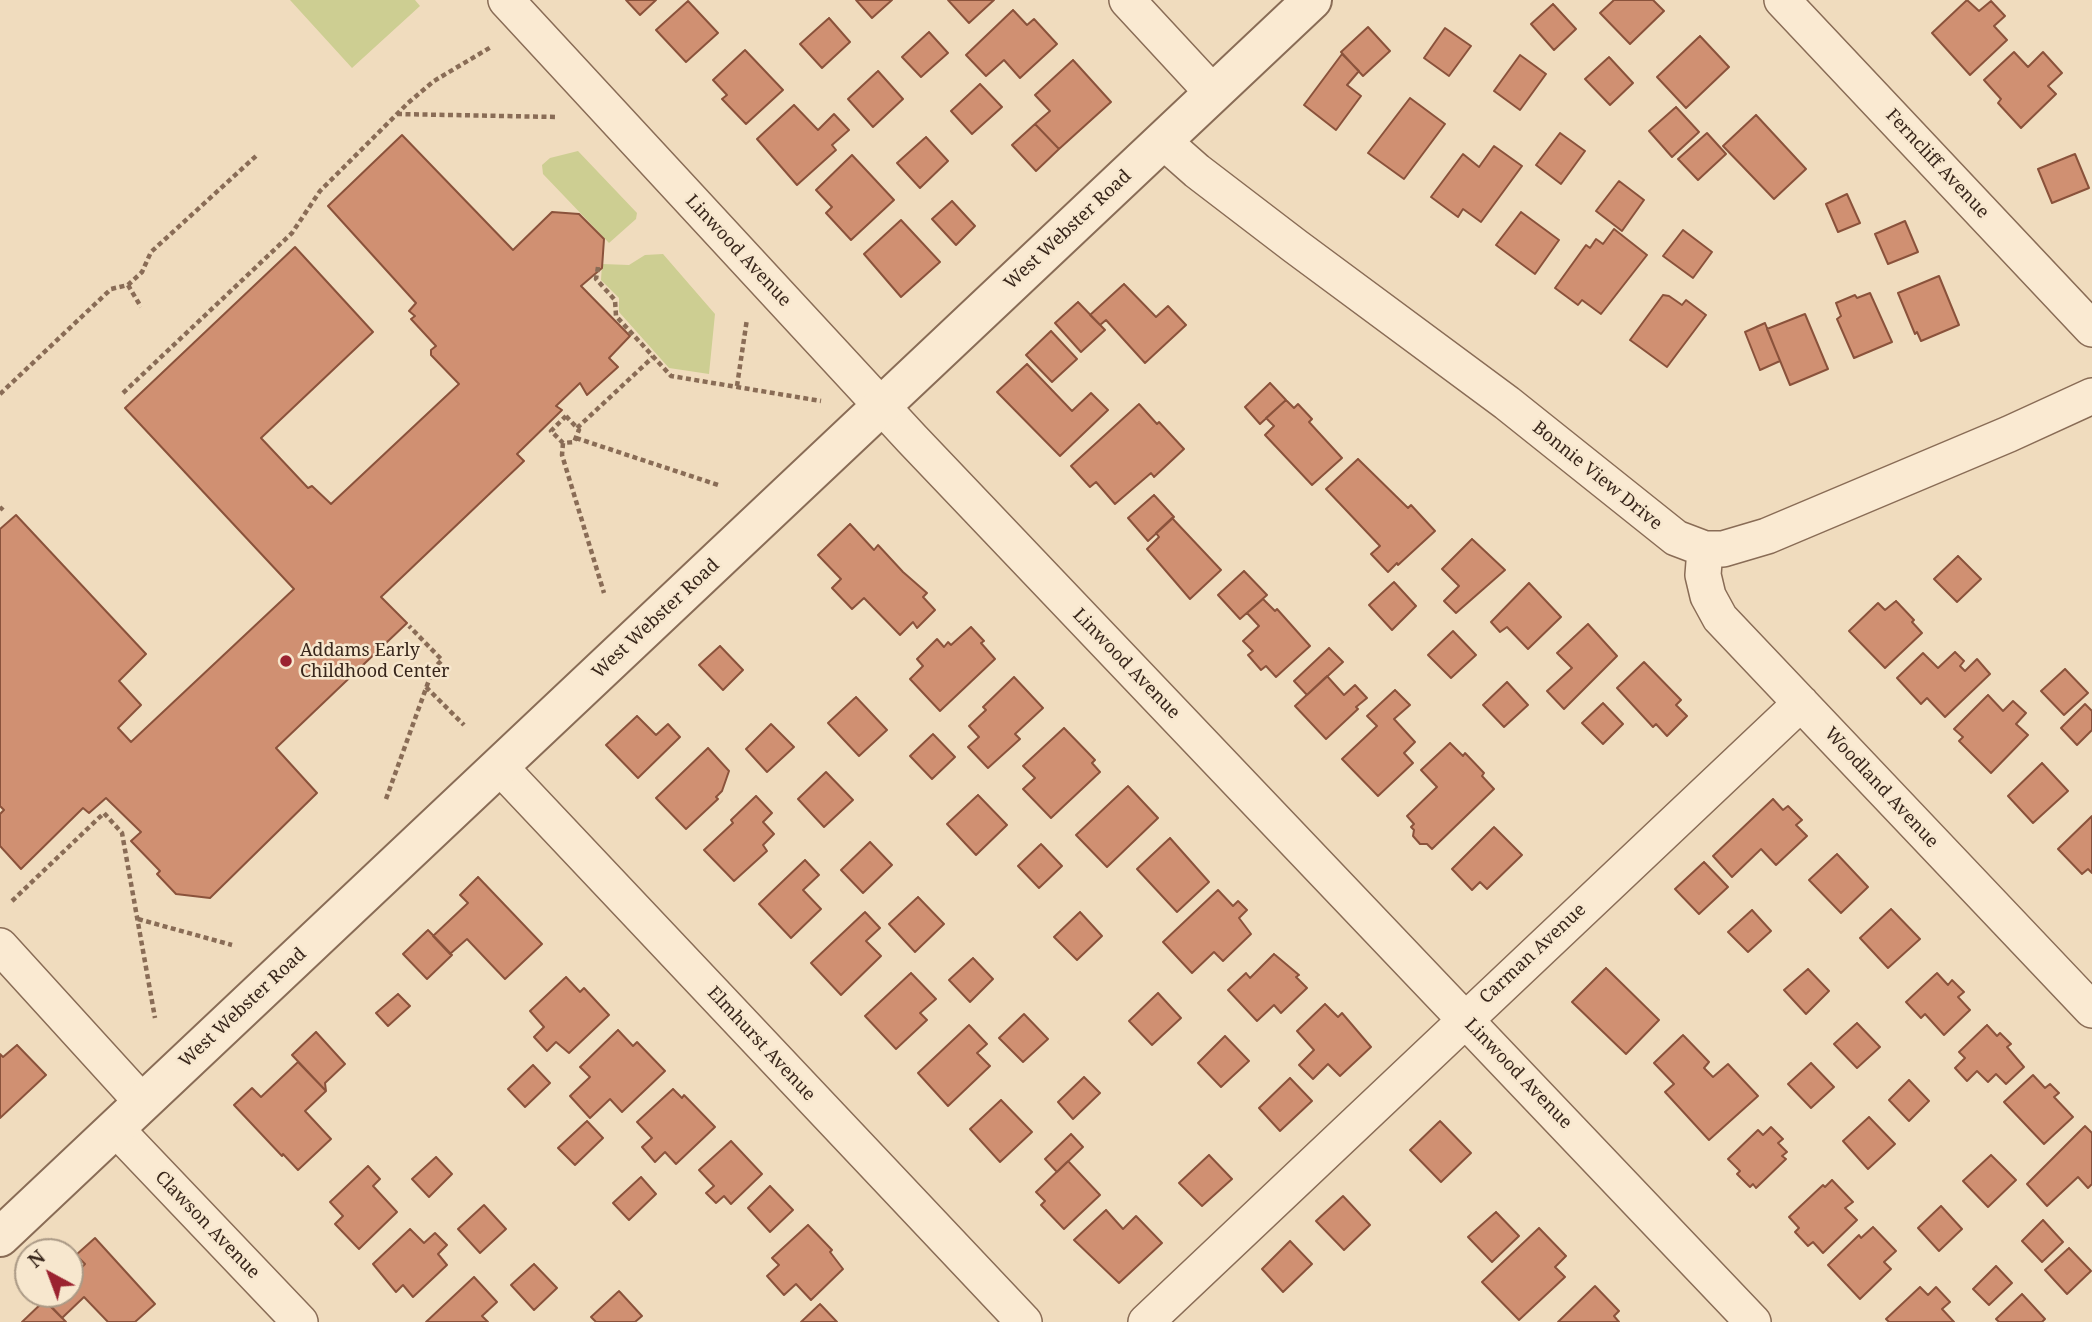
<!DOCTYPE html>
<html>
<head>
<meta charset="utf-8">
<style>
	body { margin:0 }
	#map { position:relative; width:2092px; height:1322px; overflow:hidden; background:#f0dcbe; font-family:"Noto Serif",serif }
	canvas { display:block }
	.north { position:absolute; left:14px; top:1238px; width:70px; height:70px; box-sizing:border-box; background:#f7e7ce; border:2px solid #ab9a86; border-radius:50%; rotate:319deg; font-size:19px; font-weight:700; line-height:28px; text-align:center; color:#38261b }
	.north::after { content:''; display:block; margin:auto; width:24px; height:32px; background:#9b2330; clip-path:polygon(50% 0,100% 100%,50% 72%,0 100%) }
</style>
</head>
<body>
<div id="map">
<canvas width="2092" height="1322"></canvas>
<div class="north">N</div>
</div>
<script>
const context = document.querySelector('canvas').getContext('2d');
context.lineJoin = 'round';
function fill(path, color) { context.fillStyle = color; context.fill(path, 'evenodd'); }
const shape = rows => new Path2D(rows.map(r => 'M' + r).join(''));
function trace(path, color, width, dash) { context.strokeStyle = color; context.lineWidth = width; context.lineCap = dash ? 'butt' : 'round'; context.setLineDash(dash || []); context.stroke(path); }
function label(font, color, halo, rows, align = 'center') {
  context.font = font + ' "Noto Serif",serif'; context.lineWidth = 5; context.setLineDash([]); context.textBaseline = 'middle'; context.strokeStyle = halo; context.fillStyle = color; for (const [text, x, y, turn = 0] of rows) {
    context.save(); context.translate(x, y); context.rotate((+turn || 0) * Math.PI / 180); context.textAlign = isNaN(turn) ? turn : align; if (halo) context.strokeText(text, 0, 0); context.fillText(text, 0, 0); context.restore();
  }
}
const green = shape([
	[290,0,415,0,420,6,352,68],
	[578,151,637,213,636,219,609,243,543,174,542,165,550,158],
	[663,254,715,314,709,374,669,368,619,312,619,298,601,280,602,264,629,265,645,255]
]);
const building = shape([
	[626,0,656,0,640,15,626,0],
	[856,0,892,0,872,18,856,0],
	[948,0,994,0,969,23,948,0],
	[1614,0,1653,0,1664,11,1630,44,1600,13,1614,0],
	[1967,0,1979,11,1991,1,2005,16,1994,26,2007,40,1970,75,1932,33,1967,0],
	[688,1,718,33,686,62,656,30,688,1],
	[1553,4,1576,29,1554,50,1531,24,1553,4],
	[1013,10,1027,25,1034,19,1057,44,1020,78,1004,60,986,76,966,55,1013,10],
	[829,18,850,42,822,68,800,44,829,18],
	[1368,27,1390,51,1363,76,1341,52,1368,27],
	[1445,28,1471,46,1449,76,1424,58,1445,28],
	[929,32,948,53,921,77,902,57,929,32],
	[1700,36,1729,67,1686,108,1657,77,1700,36],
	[745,50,783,90,746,124,722,99,727,95,713,80,745,50],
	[2014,52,2028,67,2043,52,2062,73,2048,86,2056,94,2021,128,1998,103,2001,99,1984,80,2014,52],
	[1342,54,1359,71,1347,85,1361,96,1336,130,1304,105,1342,54],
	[1520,55,1546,74,1520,110,1494,91,1520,55],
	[1609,57,1633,83,1610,105,1585,79,1609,57],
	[1073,60,1111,102,1059,149,1035,124,1050,111,1035,95,1073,60],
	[878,71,903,99,873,127,848,99,878,71],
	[980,84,1002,107,972,134,951,111,980,84],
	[1410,98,1445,124,1404,179,1368,153,1410,98],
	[794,105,818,130,834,114,849,130,832,145,836,150,797,185,757,139,794,105],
	[1676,107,1699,132,1672,157,1649,131,1676,107],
	[1756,115,1806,169,1774,199,1723,146,1756,115],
	[1035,124,1059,149,1036,171,1012,145,1035,124],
	[1560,133,1585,151,1561,184,1536,165,1560,133],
	[1707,133,1726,154,1698,180,1678,159,1707,133],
	[402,135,513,250,552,212,579,214,604,239,602,268,581,286,630,336,609,358,618,367,587,395,580,383,556,406,562,410,517,454,524,461,381,597,407,623,276,748,317,793,210,898,176,894,157,874,160,871,131,841,141,832,106,798,89,813,83,808,21,869,0,846,0,814,4,810,0,806,0,529,16,515,146,654,119,681,141,705,118,728,131,742,294,589,125,408,295,247,373,332,261,438,308,488,312,486,331,504,459,384,431,355,431,350,436,346,411,319,415,316,409,311,416,303,328,206,402,135],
	[926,137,948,161,920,188,897,163,926,137],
	[1494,146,1522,166,1481,222,1463,209,1458,217,1431,197,1463,154,1479,167,1494,146],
	[2075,154,2089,188,2052,203,2038,169,2075,154],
	[852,155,894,200,851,240,826,213,832,207,816,190,852,155],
	[1619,181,1644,200,1622,231,1596,211,1619,181],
	[1847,194,1860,223,1838,232,1826,204,1847,194],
	[952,201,975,226,956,245,932,219,952,201],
	[1521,212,1559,240,1535,274,1496,245,1521,212],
	[901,220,940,262,901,297,864,254,901,220],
	[1905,221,1918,252,1888,264,1875,234,1905,221],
	[1614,229,1647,255,1601,314,1582,300,1578,305,1555,288,1586,245,1590,248,1596,239,1603,244,1614,229],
	[1683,230,1712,252,1693,278,1663,256,1683,230],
	[1939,276,1959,325,1921,341,1917,332,1915,334,1898,293,1939,276],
	[1124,284,1156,317,1168,306,1186,325,1145,363,1106,320,1100,325,1090,315,1124,284],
	[1870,293,1892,342,1854,358,1837,319,1841,316,1836,303,1855,295,1857,298,1870,293],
	[1663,295,1669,296,1682,305,1686,300,1706,315,1667,367,1630,340,1663,295],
	[1078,302,1105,330,1081,352,1055,323,1078,302],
	[1805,314,1828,369,1790,385,1767,329,1805,314],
	[1765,323,1780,361,1760,370,1745,332,1765,323],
	[1051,331,1077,359,1052,382,1026,355,1051,331],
	[1027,364,1072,411,1091,393,1108,410,1060,456,997,392,1027,364],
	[1270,383,1286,400,1260,424,1245,407,1270,383],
	[1286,400,1294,408,1298,404,1312,419,1309,422,1342,458,1312,485,1265,435,1274,426,1266,418,1286,400],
	[1139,404,1157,424,1159,422,1184,449,1154,477,1151,473,1115,504,1096,482,1090,487,1071,466,1139,404],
	[1358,459,1408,508,1411,505,1435,531,1398,565,1397,563,1388,572,1371,554,1380,546,1326,489,1358,459],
	[1154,495,1174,517,1148,541,1128,518,1154,495],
	[1172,518,1221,570,1190,599,1147,549,1159,537,1156,533,1172,518],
	[850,524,874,550,878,545,903,572,927,593,923,597,935,610,917,628,913,622,900,635,864,598,852,609,832,588,841,579,818,555,850,524],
	[1472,539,1505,570,1456,613,1444,601,1459,586,1442,569,1472,539],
	[1958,556,1981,579,1957,602,1934,579,1958,556],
	[1244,571,1267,595,1240,619,1218,595,1244,571],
	[1394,582,1416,606,1392,630,1369,605,1394,582],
	[1529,583,1561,617,1528,649,1507,627,1500,632,1491,622,1529,583],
	[1263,599,1275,611,1277,609,1310,646,1276,677,1266,666,1261,670,1248,655,1253,651,1243,641,1259,626,1247,613,1263,599],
	[1896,601,1914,620,1912,622,1922,633,1885,668,1849,631,1878,603,1885,610,1896,601],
	[1588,624,1617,656,1564,709,1547,691,1572,668,1557,653,1588,624],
	[971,627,984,641,981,643,995,659,940,711,910,679,923,666,917,659,937,639,944,647,948,642,951,645,971,627],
	[1453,631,1476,655,1451,678,1428,655,1453,631],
	[720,646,743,670,723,690,699,665,720,646],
	[1329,648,1343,662,1307,695,1294,681,1329,648],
	[1955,652,1964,661,1960,666,1965,671,1977,659,1990,674,1945,717,1927,698,1921,704,1897,678,1923,653,1938,668,1955,652],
	[1644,662,1681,700,1676,705,1687,716,1667,736,1656,724,1653,727,1617,688,1644,662],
	[2065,669,2088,693,2064,715,2041,691,2065,669],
	[1327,676,1344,695,1355,685,1367,698,1356,707,1358,709,1326,739,1295,706,1327,676],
	[1014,677,1043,708,1015,734,1020,739,988,768,968,747,979,737,969,726,986,710,983,707,1014,677],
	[1507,682,1528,705,1504,727,1483,705,1507,682],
	[1395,690,1410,705,1394,719,1415,742,1404,753,1413,763,1378,796,1342,759,1377,726,1367,716,1395,690],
	[1988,695,2003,711,2013,701,2026,713,2016,724,2028,735,1991,773,1959,741,1963,737,1954,729,1988,695],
	[856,697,887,730,859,756,828,723,856,697],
	[1603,703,1623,724,1603,744,1582,723,1603,703],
	[2085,704,2092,711,2092,730,2077,745,2061,728,2085,704],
	[637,716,656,735,668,724,680,737,638,778,606,745,637,716],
	[771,724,794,747,767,772,746,749,771,724],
	[1064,728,1095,760,1092,763,1100,772,1051,818,1023,789,1035,778,1023,766,1064,728],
	[933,734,955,757,932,779,910,756,933,734],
	[1450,743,1463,756,1465,753,1484,773,1482,776,1494,789,1432,849,1427,844,1420,844,1413,836,1414,830,1411,827,1414,824,1407,816,1437,787,1421,770,1450,743],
	[708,748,729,771,722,791,716,797,718,799,686,829,656,798,708,748],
	[2042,763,2068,791,2033,823,2008,796,2042,763],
	[826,772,853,800,824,827,798,799,826,772],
	[1128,786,1158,818,1107,867,1076,835,1128,786],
	[978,795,1007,825,976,855,947,824,978,795],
	[756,796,772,813,763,822,774,834,763,845,767,851,734,881,704,850,733,823,731,820,756,796],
	[1773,799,1783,810,1788,806,1802,820,1796,825,1807,836,1776,865,1761,849,1732,877,1713,856,1773,799],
	[2092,816,2092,873,2088,869,2082,874,2058,849,2092,816],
	[1494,827,1522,855,1487,889,1480,882,1472,890,1452,869,1494,827],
	[1170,838,1209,882,1177,912,1137,869,1170,838],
	[870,842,892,865,863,893,841,870,870,842],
	[1041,844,1062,866,1039,888,1018,866,1041,844],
	[1837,854,1868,887,1841,913,1809,880,1837,854],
	[805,860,819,875,803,890,821,909,791,938,759,904,805,860],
	[1704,862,1728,887,1699,914,1675,889,1704,862],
	[478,877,542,944,505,979,467,939,450,954,433,936,468,903,460,895,478,877],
	[1218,890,1233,906,1238,901,1247,910,1239,918,1251,934,1223,961,1214,952,1192,973,1163,942,1218,890],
	[918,897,944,924,915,952,889,924,918,897],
	[1891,909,1920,939,1888,968,1860,938,1891,909],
	[1752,910,1771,931,1748,952,1728,932,1752,910],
	[865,912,880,928,866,941,881,956,841,995,811,963,865,912],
	[1080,912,1102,936,1077,960,1054,937,1080,912],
	[428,930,452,955,427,979,403,954,428,930],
	[1274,954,1299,975,1296,977,1307,988,1281,1013,1274,1005,1257,1021,1228,990,1246,973,1250,978,1274,954],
	[973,958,993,979,970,1002,949,980,973,958],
	[1606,968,1659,1020,1626,1054,1572,1002,1606,968],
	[1808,969,1829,991,1806,1014,1784,990,1808,969],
	[911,973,936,999,920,1013,927,1020,896,1049,865,1016,911,973],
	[1937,973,1948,985,1952,980,1964,992,1958,997,1970,1010,1944,1035,1925,1014,1921,1018,1906,1002,1937,973],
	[566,977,580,992,584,988,609,1015,569,1053,556,1042,547,1051,534,1037,544,1027,530,1011,566,977],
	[1158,993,1181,1018,1152,1045,1129,1021,1158,993],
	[398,994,410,1006,388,1026,376,1013,398,994],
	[1325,1004,1338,1017,1342,1013,1371,1047,1340,1076,1328,1064,1313,1079,1299,1065,1314,1050,1297,1031,1325,1004],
	[1024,1014,1048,1039,1023,1062,999,1038,1024,1014],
	[1857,1023,1880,1047,1857,1068,1834,1044,1857,1023],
	[969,1025,987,1044,977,1053,990,1066,948,1106,918,1073,969,1025],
	[1987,1025,1997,1036,2000,1033,2011,1044,2007,1047,2024,1067,2006,1084,1996,1074,1988,1082,1977,1071,1967,1081,1955,1068,1965,1058,1959,1052,1987,1025],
	[618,1030,633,1046,637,1042,665,1071,622,1112,610,1099,590,1118,570,1096,590,1077,580,1067,618,1030],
	[316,1032,345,1064,325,1083,326,1091,292,1055,316,1032],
	[1683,1035,1709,1062,1704,1068,1713,1077,1728,1064,1758,1096,1709,1140,1665,1092,1674,1084,1654,1063,1683,1035],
	[1225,1036,1249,1061,1221,1087,1198,1063,1225,1036],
	[17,1045,46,1075,0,1118,0,1054,3,1057,17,1045],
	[298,1062,326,1091,305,1111,331,1139,298,1170,283,1154,282,1156,234,1105,252,1088,261,1097,298,1062],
	[1811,1063,1834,1087,1811,1108,1788,1084,1811,1063],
	[533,1065,550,1083,525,1107,508,1089,533,1065],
	[2033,1075,2045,1088,2050,1084,2059,1093,2054,1097,2073,1117,2044,1144,2004,1102,2033,1075],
	[1084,1077,1100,1093,1073,1119,1058,1102,1084,1077],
	[1290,1078,1312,1101,1280,1131,1259,1108,1290,1078],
	[1909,1080,1929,1101,1909,1121,1889,1100,1909,1080],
	[673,1089,682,1098,684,1095,715,1127,676,1164,665,1152,655,1162,642,1147,652,1138,637,1122,673,1089],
	[1001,1100,1032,1132,1000,1162,970,1129,1001,1100],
	[1869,1117,1895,1144,1868,1169,1843,1141,1869,1117],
	[587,1121,603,1138,575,1165,558,1148,587,1121],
	[1440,1121,1471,1153,1441,1182,1410,1150,1440,1121],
	[2085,1126,2092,1133,2092,1184,2088,1188,2078,1177,2047,1206,2027,1184,2085,1126],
	[1771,1127,1783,1139,1778,1143,1787,1152,1782,1156,1786,1159,1756,1188,1753,1184,1750,1187,1737,1174,1740,1171,1728,1159,1758,1130,1763,1135,1771,1127],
	[1071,1134,1083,1147,1057,1172,1045,1159,1071,1134],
	[731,1141,762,1174,731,1204,724,1196,716,1203,706,1193,714,1186,699,1170,731,1141],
	[1209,1155,1232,1179,1202,1206,1179,1183,1209,1155],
	[1991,1155,2016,1180,1988,1207,1963,1181,1991,1155],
	[436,1157,452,1174,429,1197,412,1179,436,1157],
	[1068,1161,1100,1195,1064,1229,1041,1205,1045,1201,1036,1192,1068,1161],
	[368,1166,380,1179,373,1186,397,1212,359,1249,335,1224,343,1216,330,1202,368,1166],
	[641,1177,656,1194,629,1220,613,1203,641,1177],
	[1832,1180,1853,1202,1845,1208,1857,1220,1823,1253,1813,1242,1808,1246,1795,1232,1799,1228,1789,1217,1823,1185,1825,1187,1832,1180],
	[770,1186,793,1210,770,1232,748,1208,770,1186],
	[1343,1196,1370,1225,1344,1250,1316,1221,1343,1196],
	[484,1205,506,1229,480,1253,458,1229,484,1205],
	[1941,1206,1962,1229,1939,1251,1918,1228,1941,1206],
	[1106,1210,1123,1229,1136,1216,1162,1243,1119,1283,1074,1240,1106,1210],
	[1496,1212,1519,1236,1492,1262,1468,1237,1496,1212],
	[2043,1220,2063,1242,2042,1262,2022,1241,2043,1220],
	[808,1225,832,1250,830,1252,843,1269,811,1300,796,1284,784,1295,767,1276,779,1265,772,1258,808,1225],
	[1873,1227,1896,1251,1884,1262,1891,1269,1860,1299,1828,1265,1859,1235,1861,1238,1873,1227],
	[1539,1228,1566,1256,1555,1267,1565,1277,1519,1320,1482,1282,1539,1228],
	[410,1229,424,1243,435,1233,447,1245,438,1254,447,1265,413,1297,403,1285,396,1292,373,1264,410,1229],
	[95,1238,155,1304,135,1322,108,1322,84,1297,62,1318,48,1304,58,1294,70,1294,70,1279,85,1264,76,1255,95,1238],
	[1290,1241,1312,1264,1283,1292,1262,1269,1290,1241],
	[2069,1248,2091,1271,2067,1294,2045,1270,2069,1248],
	[534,1264,557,1288,534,1310,511,1285,534,1264],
	[1996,1266,2012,1283,1989,1305,1973,1289,1996,1266],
	[474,1277,497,1302,482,1316,488,1322,426,1322,474,1277],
	[1595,1286,1619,1311,1614,1316,1619,1322,1558,1322,1595,1286],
	[1920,1287,1928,1295,1936,1287,1950,1302,1942,1309,1954,1322,1889,1322,1886,1319,1920,1287],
	[619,1291,642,1316,635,1322,596,1322,591,1317,619,1291],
	[2022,1294,2045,1319,2042,1322,1999,1322,1996,1319,2022,1294],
	[45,1300,66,1322,22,1322,45,1300],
	[820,1304,837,1322,801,1322,820,1304]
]);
const path = shape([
	[397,114,557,117],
	[598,267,596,279,615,300,616,316,671,376,821,401],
	[128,285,141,307],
	[737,386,747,319],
	[123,393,292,233,320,191,408,103,434,81,491,47],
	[0,394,111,289,128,285,142,272,151,252,256,156],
	[566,416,579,430,574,442,563,443,551,431,566,416],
	[577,428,653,357],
	[576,438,718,485],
	[563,443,562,455,604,593],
	[0,510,3,507],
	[426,687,464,725],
	[386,799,433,669,442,660,409,626],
	[12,901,104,813,122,833,155,1018],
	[138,919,232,945]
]);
const minor = shape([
	[506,0,912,439,1753,1322],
	[1127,0,1213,93],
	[1782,0,2092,329],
	[1163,141,1197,171,1295,246,1507,403,1676,538,1705,549,1723,549,1767,536,2009,434,2092,396],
	[1705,549,1703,575,1708,596,1720,618,2092,1010],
	[499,766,1024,1322],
	[0,946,143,1103],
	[115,1128,300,1322],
	[1146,1322,1801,703]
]);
const tertiary = shape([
	[0,1237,1312,0]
]);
const markers = [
	[286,661,7,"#9b2330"]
];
const streetNames = [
	["Ferncliff Avenue",1937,164,47],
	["West Webster Road",1068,230,-43],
	["Linwood Avenue",738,251,47],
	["Bonnie View Drive",1597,476,39],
	["West Webster Road",656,619,-43],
	["Linwood Avenue",1126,664,46],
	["Woodland Avenue",1881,788,47],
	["Carman Avenue",1533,954,-43],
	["West Webster Road",243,1008,-43],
	["Elmhurst Avenue",761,1044,47],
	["Linwood Avenue",1518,1074,46],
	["Clawson Avenue",207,1225,46]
];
const poiNames = [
	["Addams Early",300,651],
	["Childhood Center",300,672]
];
fill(green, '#cdce92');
fill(building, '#d09072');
trace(building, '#8a523b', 2);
trace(minor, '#896c56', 38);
trace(tertiary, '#896c56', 42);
trace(path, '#896c56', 4.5, [5, 3.5]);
trace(minor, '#faead2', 35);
trace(tertiary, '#faead2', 38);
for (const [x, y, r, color] of markers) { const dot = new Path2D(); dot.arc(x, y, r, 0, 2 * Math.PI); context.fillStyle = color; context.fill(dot); trace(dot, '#f7e7ce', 2.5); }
label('18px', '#38261b', '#f7e7ce', streetNames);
label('18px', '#38261b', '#f7e7ce', poiNames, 'left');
</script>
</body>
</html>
